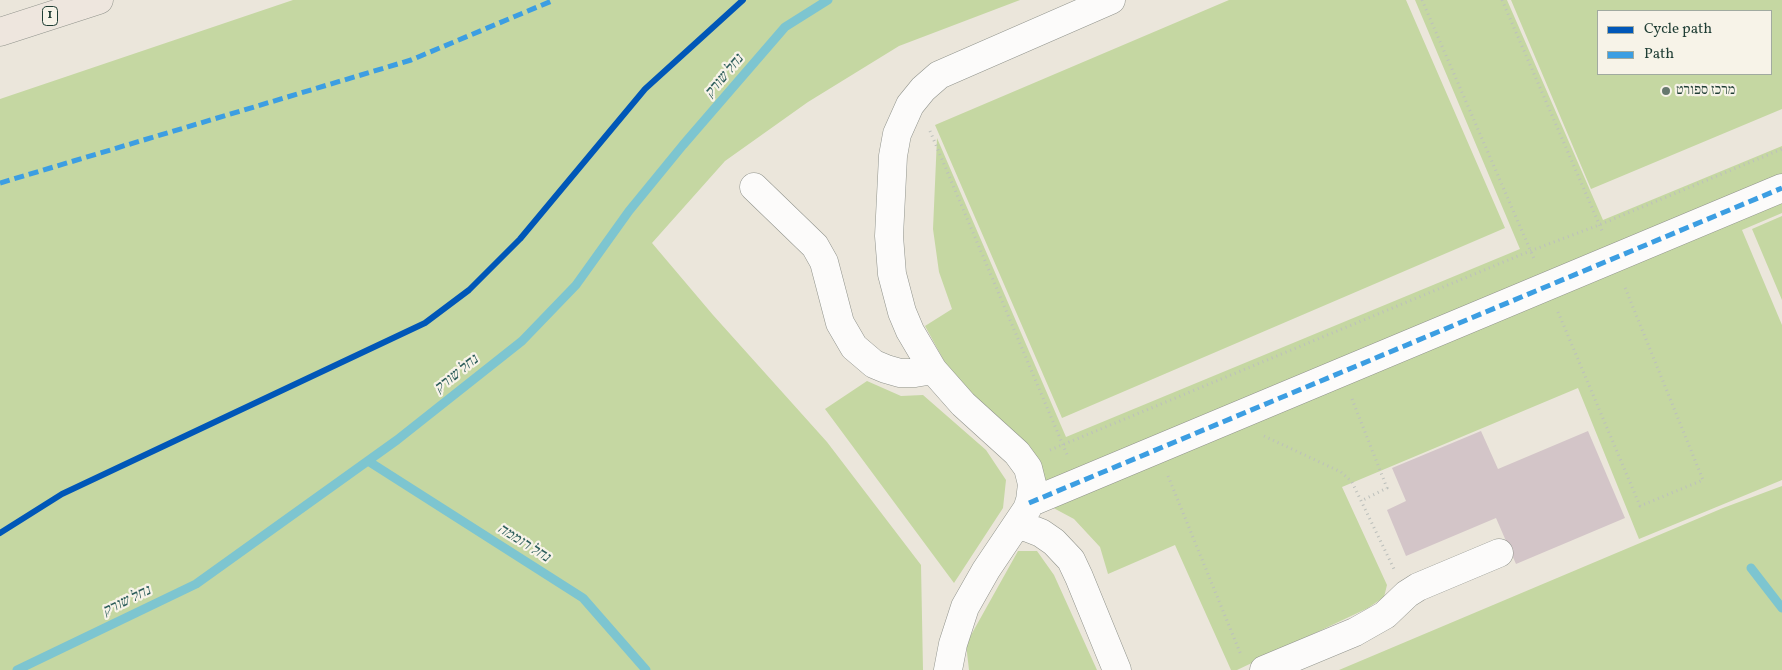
<!DOCTYPE html>
<html>
<head>
<meta charset="utf-8">
<style>
	body { margin:0 }
	#map { position:relative; width:1782px; height:670px; overflow:hidden; background:#ebe6db; font-family:Vollkorn,serif }
	canvas { display:block }
	.legend { position:absolute; left:1597px; top:10px; width:175px; height:65px; box-sizing:border-box; background:#f7f3e8; border:1px solid #a1aaa0; margin:0; padding:6px 9px; list-style:none; font-size:15px; color:#1f3d34 }
	.legend li { display:flex; align-items:center; gap:10px; height:25px }
	.legend b { width:25px; border:1px solid #a1aaa0 }
</style>
</head>
<body>
<div id="map">
<canvas width="1782" height="670"></canvas>
<ul class="legend">
<li><b style="height:6px;background:#0057b8"></b>Cycle path</li>
<li><b style="height:6px;background:#3c9ee2"></b>Path</li>
</ul>
</div>
<script>
const context = document.querySelector('canvas').getContext('2d');
context.lineJoin = 'round';
function fill(path, color) { context.fillStyle = color; context.fill(path, 'evenodd'); }
const shape = rows => new Path2D(rows.map(r => 'M' + r).join(''));
function trace(path, color, width, dash) { context.strokeStyle = color; context.lineWidth = width; context.lineCap = dash ? 'butt' : 'round'; context.setLineDash(dash || []); context.stroke(path); }
function label(font, color, halo, rows, align = 'center') {
  context.font = font + ' Vollkorn,"Frank Ruhl Libre",serif'; context.lineWidth = 4.5; context.setLineDash([]); context.textBaseline = 'middle'; context.strokeStyle = halo; context.fillStyle = color; for (const [text, x, y, turn = 0] of rows) {
    context.save(); context.translate(x, y); context.rotate((+turn || 0) * Math.PI / 180); context.textAlign = isNaN(turn) ? turn : align; if (halo) context.strokeText(text, 0, 0); context.fillText(text, 0, 0); context.restore();
  }
}
const green = shape([
	[293,0,1020,0,899,46,808,102,725,161,652,243,713,315,827,442,921,565,923,670,0,670,0,99],
	[1229,0,1406,0,1505,228,1062,418,935,125],
	[1415,0,1507,0,1603,220,1782,146,1782,213,1742,230,1782,325,1782,480,1639,539,1578,388,1342,487,1387,585,1384,597,1368,608,1237,670,1231,670,1175,545,1108,574,1100,547,1074,519,1046,504,948,368,925,326,952,309,939,272,933,229,937,138,1066,437,1520,249],
	[1511,0,1782,0,1782,109,1591,189],
	[1598,11,1771,11,1771,74,1598,74],
	[1782,216,1782,300,1752,229],
	[867,381,901,396,923,395,986,450,1006,480,1003,508,954,583,825,409],
	[1782,486,1782,670,1339,670,1723,508],
	[1018,551,1037,551,1054,575,1097,670,969,670,966,644]
]);
const stream = shape([
	[368,461,583,598,646,670],
	[1751,568,1782,608],
	[17,670,196,584,397,440,522,341,576,285,629,211,683,145,785,27,828,0]
]);
const building = shape([
	[1481,431,1498,469,1588,431,1625,518,1516,564,1496,518,1406,556,1387,510,1406,501,1392,468]
]);
const path = shape([
	[1422,0,1535,261],
	[1502,0,1603,233],
	[930,131,1068,457],
	[1558,312,1640,506,1703,480,1624,285],
	[1352,399,1387,488,1361,501],
	[1264,436,1341,472,1352,482,1394,569],
	[1050,450,1530,251,1599,225,1782,149],
	[1168,476,1241,655]
]);
const minor = shape([
	[754,187,815,246,824,262,840,323,854,347,874,364,886,369,900,373,915,373,933,370],
	[1029,503,1782,188],
	[1018,524,1041,533,1054,542,1071,560,1079,577,1117,670],
	[948,670,953,644,965,607,986,570,1027,509,1030,501,1032,484,1028,468,1017,453,963,404,933,370,910,331,902,312,892,274,889,236,893,156,897,134,910,105,923,89,939,75,1111,0],
	[1264,670,1355,632,1385,615,1407,594,1418,587,1499,553]
]);
const highway = shape([
	[0,32,99,0]
]);
const quiet = shape([
	[0,183,411,60,554,0],
	[1029,503,1782,188]
]);
const cycleway = shape([
	[0,533,62,494,425,323,469,290,520,239,645,89,743,0]
]);
const markers = [
	[1666,91,5,"#66786e"]
];
const shields = [
	[50,16,15]
];
const shieldNames = [
	["1",50,16]
];
const poiNames = [
	["מרכז ספורט",1676,91]
];
const waterNames = [
	["נחל שורק",725,77,-50],
	["נחל שורק",457,375,-39],
	["נחל רוממה",523,544,32],
	["נחל שורק",127,602,-26]
];
fill(green, '#c5d7a2');
trace(stream, '#7dc5d0', 9);
fill(building, '#d3c5c8');
trace(minor, '#90938c', 29);
trace(highway, '#90938c', 29);
trace(path, '#bdc0bc', 3, [1, 4]);
trace(minor, '#fcfbfa', 28);
trace(highway, '#eee6de', 28);
trace(quiet, '#3c9ee2', 5, [10, 5]);
trace(cycleway, '#0057b8', 6);
for (const [x, y, r, color] of markers) { const dot = new Path2D(); dot.arc(x, y, r, 0, 2 * Math.PI); context.fillStyle = color; context.fill(dot); trace(dot, '#f7f3e8', 2); }
for (const [x, y, w] of shields) { const box = new Path2D(); box.roundRect(x - w / 2, y - 9.5, w, 19, 4); context.fillStyle = '#f7f3e8'; context.fill(box); trace(box, '#1f3d34', 1); }
label('bold 12px', '#1f3d34', null, shieldNames);
label('14px', '#1f3d34', '#f7f3e8', poiNames, 'left');
label('italic 15px', '#2b5c5a', '#f7f3e8', waterNames);
</script>
</body>
</html>
